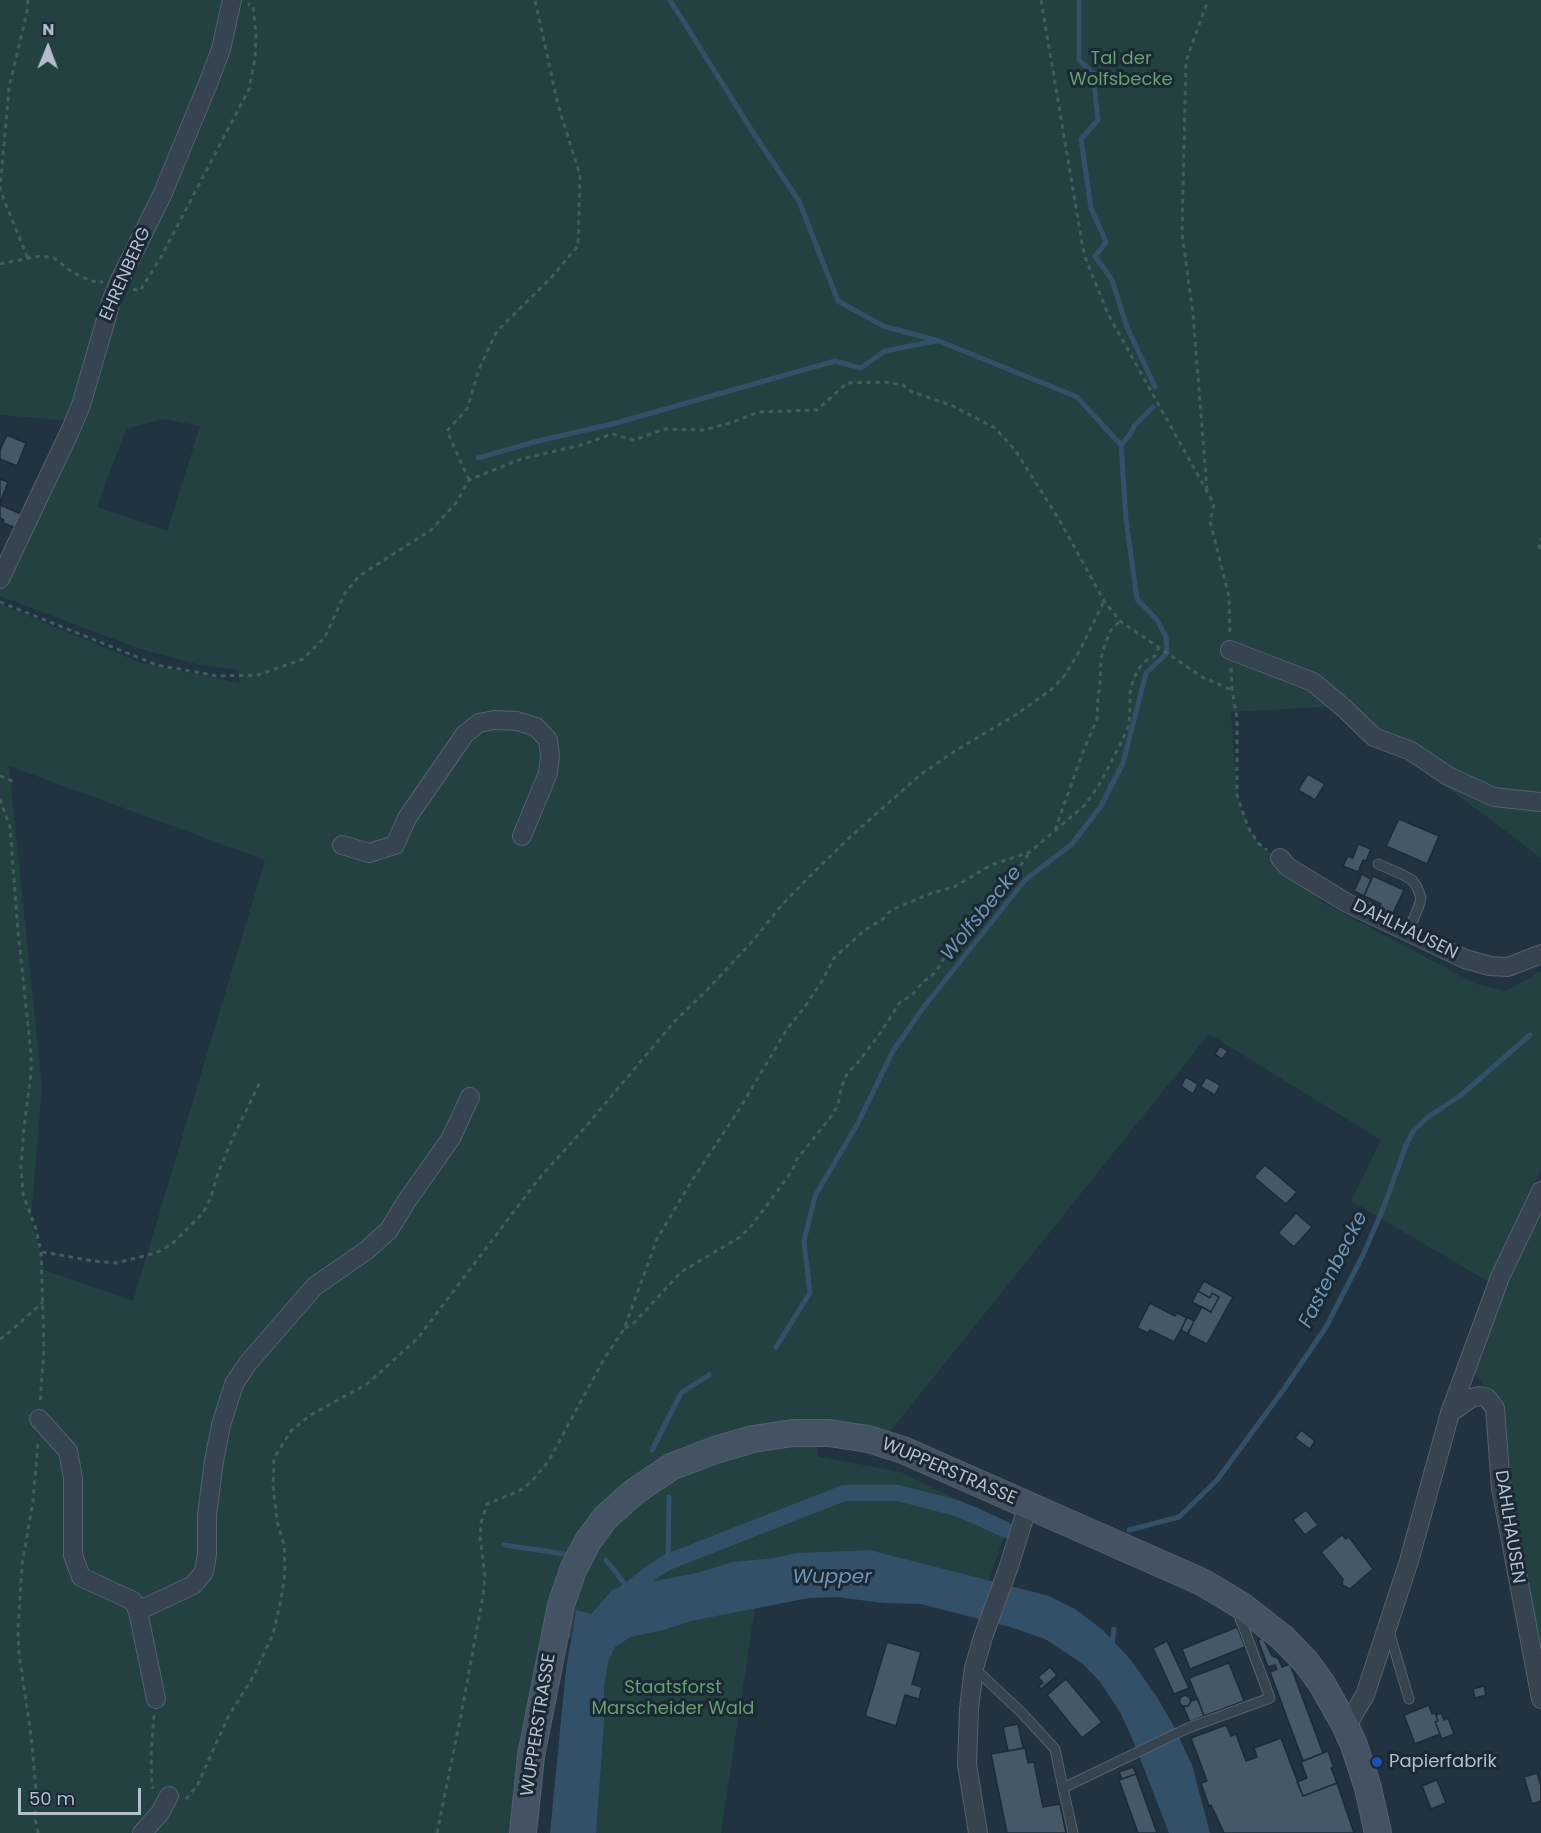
<!DOCTYPE html>
<html>
<head>
<meta charset="utf-8">
<style>
	body { margin:0 }
	#map { position:relative; width:1541px; height:1833px; overflow:hidden; background:#213240; font-family:Poppins,sans-serif }
	canvas { display:block }
	.north { position:absolute; left:18px; top:18px; width:60px; height:60px; -webkit-text-stroke:4px #1b2935; paint-order:stroke; rotate:1deg; font-size:16px; font-weight:700; line-height:24px; text-align:center; color:#b2becb }
	.north::after { content:''; display:block; margin:auto; width:21px; height:27px; background:#b2becb; clip-path:polygon(50% 0,100% 100%,50% 72%,0 100%) }
	.scale { position:absolute; left:18px; top:1788px; width:123px; height:27px; box-sizing:border-box; border:3px solid #b2becb; border-top:0; padding-left:8px; font-size:18px; line-height:21px; white-space:nowrap; color:#b2becb; -webkit-text-stroke:4px #1b2935; paint-order:stroke }
</style>
</head>
<body>
<div id="map">
<canvas width="1541" height="1833"></canvas>
<div class="north">N</div>
<div class="scale">50 m</div>
</div>
<script>
const context = document.querySelector('canvas').getContext('2d');
context.lineJoin = 'round';
function fill(path, color) { context.fillStyle = color; context.fill(path, 'evenodd'); }
const shape = rows => new Path2D(rows.map(r => 'M' + r).join(''));
function trace(path, color, width, dash) { context.strokeStyle = color; context.lineWidth = width; context.lineCap = dash ? 'butt' : 'round'; context.setLineDash(dash || []); context.stroke(path); }
function label(font, color, halo, rows, align = 'center') {
  context.font = font + ' Poppins,sans-serif'; context.lineWidth = 6; context.setLineDash([]); context.textBaseline = 'middle'; context.strokeStyle = halo; context.fillStyle = color; for (const [text, x, y, turn = 0] of rows) {
    context.save(); context.translate(x, y); context.rotate((+turn || 0) * Math.PI / 180); context.textAlign = isNaN(turn) ? turn : align; if (halo) context.strokeText(text, 0, 0); context.fillText(text, 0, 0); context.restore();
  }
}
const green = shape([
	[0,0,1541,0,1541,858,1340,706,1231,712,1237,795,1248,827,1258,843,1270,853,1280,858,1324,894,1320,901,1476,984,1506,991,1541,971,1541,1169,1517,1225,1489,1282,1351,1201,1381,1140,1209,1034,888,1434,819,1423,817,1456,901,1472,1008,1525,989,1581,870,1550,796,1553,773,1558,732,1562,696,1573,613,1589,591,1614,576,1611,571,1638,550,1643,524,1833,0,1833,0,604,142,663,240,683,239,670,200,665,140,649,0,596,0,591,81,423,119,310,158,222,145,210,110,279,87,371,71,421,0,415],
	[163,419,200,426,167,531,97,507,126,429],
	[9,766,265,860,133,1301,45,1270,31,1219,42,1088],
	[1541,1210,1541,1694,1498,1405,1469,1366],
	[755,1607,721,1833,596,1833,604,1725,604,1687,608,1662,615,1647,631,1637,664,1630,691,1621]
]);
const water = shape([
	[870,1550,1049,1596,1075,1609,1103,1630,1130,1659,1157,1697,1173,1725,1192,1765,1210,1833,1169,1833,1134,1743,1120,1712,1100,1682,1083,1664,1045,1639,1010,1627,921,1604,884,1603,836,1597,809,1598,691,1621,664,1630,631,1637,615,1647,608,1662,604,1687,604,1725,596,1833,550,1833,566,1669,576,1610,591,1614,613,1589,696,1573,732,1562,773,1558,796,1553]
]);
const stream = shape([
	[670,0,754,134,799,201,838,301,883,326,939,341,1077,397,1121,445],
	[1079,0,1079,60,1093,73,1098,120,1081,139,1091,208,1106,242,1095,256,1112,280,1127,327,1155,387],
	[478,458,538,441,616,423,835,361,861,368,885,351,936,341],
	[776,1347,810,1293,804,1241,815,1196,858,1123,893,1051,923,1008,1025,880,1072,844,1101,806,1123,763,1146,673,1167,653,1166,637,1157,620,1137,599,1126,519,1121,445,1129,436,1135,425,1153,407],
	[652,1450,681,1393,709,1375],
	[1129,1530,1179,1517,1217,1480,1284,1389,1326,1327,1363,1255,1385,1204,1406,1145,1414,1130,1428,1117,1461,1095,1530,1035],
	[504,1545,565,1554],
	[606,1560,629,1589],
	[668,1562,669,1497],
	[1112,1645,1114,1629]
]);
const canal = shape([
	[621,1596,652,1572,668,1562,844,1493,898,1493,956,1508,976,1516,1006,1530]
]);
const building = shape([
	[7,435,26,443,17,466,0,459,0,450,7,435],
	[0,479,8,482,0,503,0,479],
	[0,505,21,514,16,528,3,523,4,520,0,518,0,505],
	[1308,774,1325,784,1315,800,1298,790,1308,774],
	[1399,819,1439,836,1427,864,1386,846,1399,819],
	[1358,844,1371,849,1366,861,1363,860,1358,872,1343,866,1348,856,1353,858,1358,844],
	[1362,874,1371,879,1364,896,1354,891,1362,874],
	[1373,876,1404,890,1391,917,1378,911,1381,904,1364,896,1373,876],
	[1220,1046,1228,1051,1222,1059,1215,1054,1220,1046],
	[1186,1077,1198,1084,1193,1094,1181,1086,1186,1077],
	[1206,1077,1220,1085,1215,1095,1201,1087,1206,1077],
	[1265,1165,1297,1192,1286,1204,1254,1177,1265,1165],
	[1296,1213,1312,1227,1294,1247,1278,1233,1296,1213],
	[1204,1281,1233,1297,1207,1344,1187,1334,1202,1307,1211,1312,1219,1297,1212,1293,1210,1298,1198,1291,1204,1281],
	[1198,1291,1210,1298,1212,1293,1219,1297,1211,1312,1192,1302,1198,1291],
	[1150,1303,1175,1316,1177,1313,1187,1318,1174,1342,1150,1330,1148,1333,1137,1328,1150,1303],
	[1187,1317,1194,1321,1188,1334,1181,1330,1187,1317],
	[1301,1430,1315,1441,1310,1449,1295,1438,1301,1430],
	[1306,1510,1318,1525,1305,1535,1293,1520,1306,1510],
	[1342,1535,1346,1539,1349,1537,1373,1569,1350,1589,1342,1585,1343,1579,1321,1552,1342,1535],
	[1237,1627,1245,1647,1190,1669,1182,1649,1237,1627],
	[1263,1638,1272,1656,1278,1658,1282,1667,1290,1664,1323,1753,1303,1761,1270,1672,1277,1669,1275,1665,1268,1667,1258,1640,1263,1638],
	[1167,1641,1189,1688,1174,1694,1153,1648,1167,1641],
	[887,1642,921,1652,912,1684,922,1687,919,1699,905,1695,896,1726,865,1716,887,1642],
	[1229,1663,1244,1701,1204,1716,1189,1678,1229,1663],
	[1050,1667,1057,1675,1041,1689,1038,1686,1043,1683,1038,1677,1050,1667],
	[1066,1679,1102,1722,1082,1738,1047,1695,1066,1679],
	[1484,1686,1486,1695,1475,1698,1473,1689,1484,1686],
	'1179.5 1701a5.5 5.5 0 1 1 11 0a5.5 5.5 0 1 1-11 0Z',
	[1198,1699,1204,1716,1190,1722,1183,1706,1188,1706,1191,1701,1198,1699],
	[1429,1705,1432,1714,1435,1713,1438,1721,1435,1722,1440,1734,1415,1744,1404,1715,1429,1705],
	[1441,1713,1444,1720,1448,1718,1454,1734,1442,1739,1435,1722,1438,1721,1436,1715,1441,1713],
	[1018,1724,1023,1748,1008,1751,1003,1727,1018,1724],
	[1226,1725,1231,1736,1236,1734,1246,1761,1257,1757,1254,1748,1281,1738,1303,1796,1337,1783,1354,1833,1224,1833,1211,1805,1209,1806,1201,1783,1207,1781,1191,1738,1226,1725],
	[1025,1748,1028,1763,1034,1762,1043,1807,1060,1804,1066,1833,1007,1833,991,1754,1025,1748],
	[1328,1751,1334,1768,1331,1768,1337,1783,1303,1796,1297,1782,1307,1778,1301,1762,1328,1751],
	[1133,1767,1136,1774,1122,1779,1119,1772,1133,1767],
	[1537,1773,1541,1786,1541,1801,1532,1804,1524,1777,1537,1773],
	[1136,1774,1157,1833,1138,1833,1119,1780,1136,1774],
	[1437,1780,1446,1803,1431,1809,1422,1786,1437,1780]
]);
const path = shape([
	[28,0,27,12,9,88,0,190,28,259],
	[1041,0,1082,243,1085,257,1108,314,1214,504,1210,521,1229,597,1230,635],
	[0,264,40,256,54,258,72,272,91,281,103,282],
	[133,289,140,291,161,257,249,89,255,59,256,36,253,6,248,4],
	[469,480,447,431,467,409,479,369,497,331,549,280,578,246,580,175,558,105,535,0],
	[1207,490,1193,314,1182,233,1186,61,1208,0],
	[1539,549,1541,538],
	[0,602,157,665,218,676,258,675,303,659,325,637,345,593,359,576,431,530,456,503,469,480,521,459,581,445,612,434,634,440,665,429,704,430,733,422,759,412,817,410,847,383,885,382,903,385,912,392,951,405,995,428,1015,450,1060,521,1104,601,1120,621,1202,677,1232,690],
	[1231,668,1232,690,1237,718,1237,795,1248,827,1258,843,1267,850],
	[0,776,15,782],
	[0,799,10,827,18,931,31,1054,31,1074,24,1127,21,1167,23,1194,36,1229,41,1252,44,1349,40,1403],
	[1055,830,1084,749,1097,719,1098,696,1100,686,1101,658,1104,647,1111,630,1120,621],
	[42,1252,94,1261,116,1263,156,1253,172,1244,203,1213,211,1197,218,1173,231,1142,260,1082],
	[625,1328,634,1323,681,1272,740,1237,753,1224,792,1171,797,1159,830,1118,838,1105,841,1088,848,1072,856,1065,881,1032,900,1002,911,996,924,981,931,977,941,964,951,943,967,919,976,909,1004,889,1030,852],
	[0,1339,5,1336,43,1302],
	[154,1715,151,1756,152,1787,154,1788],
	[186,1799,197,1786,228,1717,253,1677,273,1634,281,1600,285,1572,284,1545,277,1521,273,1486,274,1458,291,1431,309,1416,367,1384,418,1338,537,1181,588,1124,674,1022,707,990,750,944,781,906,808,878,851,836,920,775,955,751,1017,714,1052,689,1065,675,1080,650,1104,601],
	[38,1833,35,1818,36,1791,31,1735,19,1654,18,1630,22,1565,33,1501,38,1442],
	[437,1833,461,1715,483,1596,485,1576,480,1537,481,1523,487,1504,519,1491,531,1482,548,1462,604,1359,624,1329,657,1239,691,1182,740,1108,787,1029,804,1008,822,981,834,958,865,930,883,919,891,910,932,893,954,887,991,865,1030,852,1085,805,1099,785,1121,743,1128,727,1130,714,1130,693,1133,680,1140,667,1147,660,1155,656,1158,649]
]);
const service = shape([
	[1378,864,1401,874,1412,880,1417,887,1421,898,1419,906,1408,932],
	[1389,1631,1409,1699],
	[974,1668,1022,1713,1055,1749,1063,1788,1188,1728,1270,1698,1240,1618,1241,1612],
	[1063,1788,1073,1833]
]);
const minor = shape([
	[0,579,71,429,81,405,111,302,118,284,163,193,209,81,221,49,232,0],
	[1230,650,1313,682,1345,709,1374,737,1411,751,1448,776,1494,797,1541,802],
	[342,845,369,853,395,845,407,818,465,734,479,723,495,720,517,721,536,727,548,740,550,755,548,773,522,836],
	[1280,858,1288,867,1347,903,1465,959,1490,966,1508,967,1541,954],
	[1450,1413,1471,1398,1480,1396,1487,1398,1495,1408,1501,1488,1541,1699],
	[39,1419,68,1451,73,1478,73,1555,81,1577,133,1601,138,1611,156,1699],
	[138,1611,193,1585,204,1572,207,1554,207,1515,214,1461,221,1425,234,1384,248,1363,315,1286,367,1250,389,1230,406,1202,451,1138,470,1097],
	[1344,1723,1352,1717,1365,1695,1409,1561,1450,1413,1500,1277,1541,1191],
	[142,1833,160,1813,169,1796],
	[978,1833,967,1764,969,1709,974,1668,983,1637,1009,1566,1028,1505]
]);
const secondary = shape([
	[523,1833,531,1756,561,1605,573,1570,588,1541,605,1518,634,1492,671,1467,715,1450,753,1439,793,1433,829,1433,868,1439,903,1450,1202,1582,1242,1606,1283,1638,1306,1662,1322,1684,1344,1723,1354,1745,1368,1788,1378,1833]
]);
const markers = [
	[1377,1762,6,"#1a4fb4"]
];
const parkNames = [
	["Tal der",1121,59],
	["Wolfsbecke",1121,80],
	["Staatsforst",673,1688],
	["Marscheider Wald",673,1709]
];
const streetNames = [
	["EHRENBERG",126,274,-66],
	["DAHLHAUSEN",1405,930,26],
	["WUPPERSTRASSE",949,1472,23],
	["DAHLHAUSEN",1509,1527,81],
	["WUPPERSTRASSE",539,1725,-81]
];
const poiNames = [
	["Papierfabrik",1389,1762]
];
const waterNames = [
	["Wolfsbecke",982,914,-51],
	["Fastenbecke",1334,1270,-63],
	["Wupper",832,1578]
];
fill(green, '#234141');
fill(water, '#335069');
trace(stream, '#335069', 5);
trace(canal, '#335069', 16);
fill(building, '#455867');
trace(building, '#1d2b37', 1.5);
trace(service, '#54616e', 11);
trace(minor, '#54616e', 20);
trace(secondary, '#54616e', 28);
trace(path, '#425d5d', 3, [4.5, 4.5]);
trace(service, '#364450', 9);
trace(minor, '#364450', 18);
trace(secondary, '#435363', 26);
for (const [x, y, r, color] of markers) { const dot = new Path2D(); dot.arc(x, y, r, 0, 2 * Math.PI); context.fillStyle = color; context.fill(dot); trace(dot, '#1b2935', 2); }
label('18px', '#669e6d', '#1b2935', parkNames);
label('18px', '#b2becb', '#1b2935', streetNames);
label('18px', '#b2becb', '#1b2935', poiNames, 'left');
label('italic 20px', '#6f93b1', '#1b2935', waterNames);
</script>
</body>
</html>
